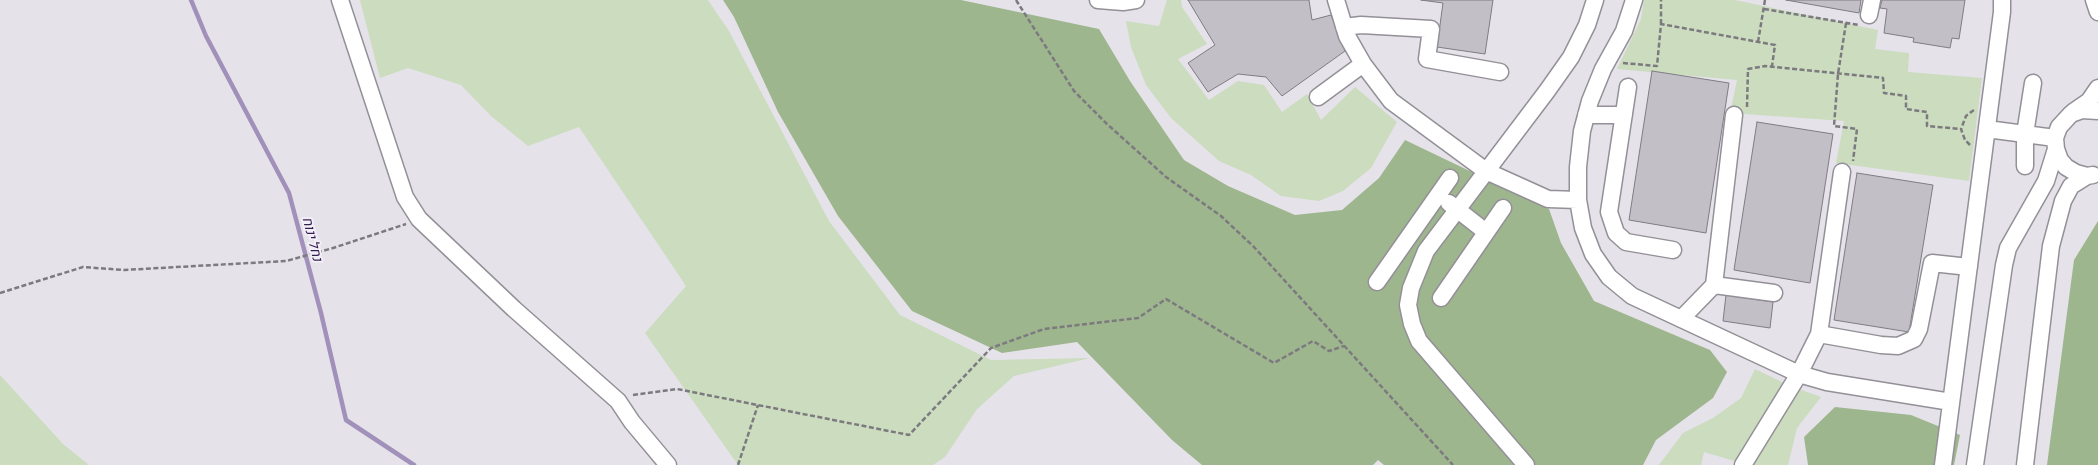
<!DOCTYPE html>
<html>
<head>
<meta charset="utf-8">
<style>
	body { margin:0 }
	canvas { display:block; background:#e5e2ea }
</style>
</head>
<body>
<canvas width="2098" height="465"></canvas>
<script>
const context = document.querySelector('canvas').getContext('2d');
context.lineJoin = 'round';
function fill(path, color) { context.fillStyle = color; context.fill(path, 'evenodd'); }
const shape = rows => new Path2D(rows.map(r => 'M' + r).join(''));
function trace(path, color, width, dash) { context.strokeStyle = color; context.lineWidth = width; context.lineCap = dash ? 'butt' : 'round'; context.setLineDash(dash || []); context.stroke(path); }
function label(font, color, halo, rows, align = 'center') {
  context.font = font + ' Literata,Heebo,serif'; context.lineWidth = 4; context.setLineDash([]); context.textBaseline = 'middle'; context.strokeStyle = halo; context.fillStyle = color; for (const [text, x, y, turn = 0] of rows) {
    context.save(); context.translate(x, y); context.rotate((+turn || 0) * Math.PI / 180); context.textAlign = isNaN(turn) ? turn : align; if (halo) context.strokeText(text, 0, 0); context.fillText(text, 0, 0); context.restore();
  }
}
const green = shape([
	[360,0,708,0,729,31,829,221,900,315,991,360,1090,358,1014,376,977,409,945,457,933,465,738,465,645,333,686,286,579,127,528,146,491,116,461,85,408,68,380,78],
	[1167,0,1181,0,1182,7,1207,44,1178,59,1209,100,1238,81,1264,85,1282,112,1307,94,1321,120,1355,87,1397,122,1371,168,1343,191,1319,201,1281,196,1251,175,1219,161,1171,118,1146,85,1131,47,1126,21,1159,26],
	[1644,0,1735,0,1878,30,1875,49,1909,53,1908,72,1982,78,1969,181,1836,163,1844,121,1730,113,1737,80,1617,69,1641,19],
	[1755,369,1788,385,1821,397,1797,428,1788,465,1748,465,1704,452,1701,465,1659,465,1683,433,1713,418,1741,398],
	[0,375,63,444,89,465,0,465]
]);
const forest = shape([
	[723,0,961,0,1099,29,1130,81,1184,160,1228,186,1295,215,1342,210,1379,178,1405,140,1549,209,1561,243,1594,301,1710,350,1727,372,1713,398,1656,440,1643,465,1384,465,1378,460,1373,465,1202,465,1172,440,1077,342,1002,353,912,311,838,216,778,112,734,17],
	[2098,221,2098,465,2047,465,2074,260],
	[1835,407,1911,415,1960,435,1954,465,1808,465,1804,437]
]);
const stream = shape([
	[191,0,206,36,289,193,321,313,346,420,414,465]
]);
const building = shape([
	[1188,0,1309,0,1312,20,1331,15,1345,51,1282,96,1266,77,1238,74,1208,92,1188,63,1215,45,1188,0],
	[1421,0,1493,0,1485,54,1437,47,1443,3,1421,0],
	[1786,0,1861,0,1859,13,1786,0],
	[1882,0,1965,0,1959,39,1952,38,1950,48,1913,42,1914,38,1884,33,1887,9,1880,8,1882,0],
	[1652,71,1729,83,1706,233,1629,220,1652,71],
	[1757,122,1833,134,1810,283,1734,270,1757,122],
	[1857,173,1933,185,1909,332,1834,320,1857,173],
	[1726,295,1773,302,1770,328,1723,321,1726,295]
]);
const path = shape([
	[1016,0,1074,91,1107,124,1166,177,1221,216,1254,247,1453,465],
	[1764,9,1859,25],
	[1846,23,1838,74,1834,126,1857,129,1853,161],
	[1661,24,1661,0],
	[1758,42,1765,0],
	[1623,63,1657,66,1661,24,1775,45,1772,66],
	[1747,107,1748,69,1765,66,1883,78,1884,93,1906,96,1906,109,1927,112,1927,126,1961,129],
	[1970,145,1965,140,1961,129,1966,116,1974,110],
	[0,293,83,267,124,270,286,261,333,248,406,224],
	[633,395,677,389,909,435,991,348,1044,329,1138,318,1166,299,1274,363,1313,341,1329,351,1344,346],
	[738,465,758,405]
]);
const minor = shape([
	[340,0,405,197,419,219,514,309,618,401,632,422,668,465],
	[1098,0,1123,2,1136,0],
	[1336,0,1347,36,1363,64,1391,101,1486,171,1548,199,1578,200],
	[1634,0,1624,31,1603,69,1590,101,1582,131,1578,167,1578,200,1583,228,1593,254,1609,277,1632,296,1799,374,1827,382,1951,402],
	[2094,0,2098,12],
	[1869,15,1872,0],
	[1344,27,1361,25,1431,29,1427,59,1500,72],
	[1628,87,1609,212,1616,233,1626,242,1673,250],
	[1318,97,1363,64],
	[2073,112,2089,101,2098,88],
	[1586,115,1624,115],
	[1734,115,1714,285,1774,293],
	[1987,129,2055,138],
	[2025,166,2025,134,2033,83],
	[1842,172,1819,334,1881,345,1898,346,1914,339,1919,329,1932,263,1969,267],
	[2093,175,2087,176,2076,173,2066,167,2060,160,2056,149,2055,138,2059,127,2071,114,2082,110,2098,111],
	[1449,203,1486,232],
	[1377,282,1450,178],
	[1441,298,1503,208],
	[1681,319,1714,285],
	[1526,465,1419,341,1412,324,1408,305,1411,288,1426,251,1547,91,1571,57,1587,25,1595,0],
	[1743,465,1799,374,1819,334],
	[1943,465,2002,12,2002,0],
	[1975,465,2004,265,2008,248,2046,181,2056,149],
	[2025,465,2051,246,2063,201,2071,186,2087,176]
]);
const waterNames = [
	["נחל ינוח",312,239,76]
];
fill(green, '#cbdcbf');
fill(forest, '#9eb68e');
trace(stream, '#a191ba', 4.5);
fill(building, '#c2bfc7');
trace(building, '#7f7c84', 1);
trace(minor, '#939097', 19);
trace(path, '#7c7a7f', 2.5, [5, 2.5]);
trace(minor, '#fff', 16);
label('italic 14px', '#351d50', '#f2eff7', waterNames);
</script>
</body>
</html>
